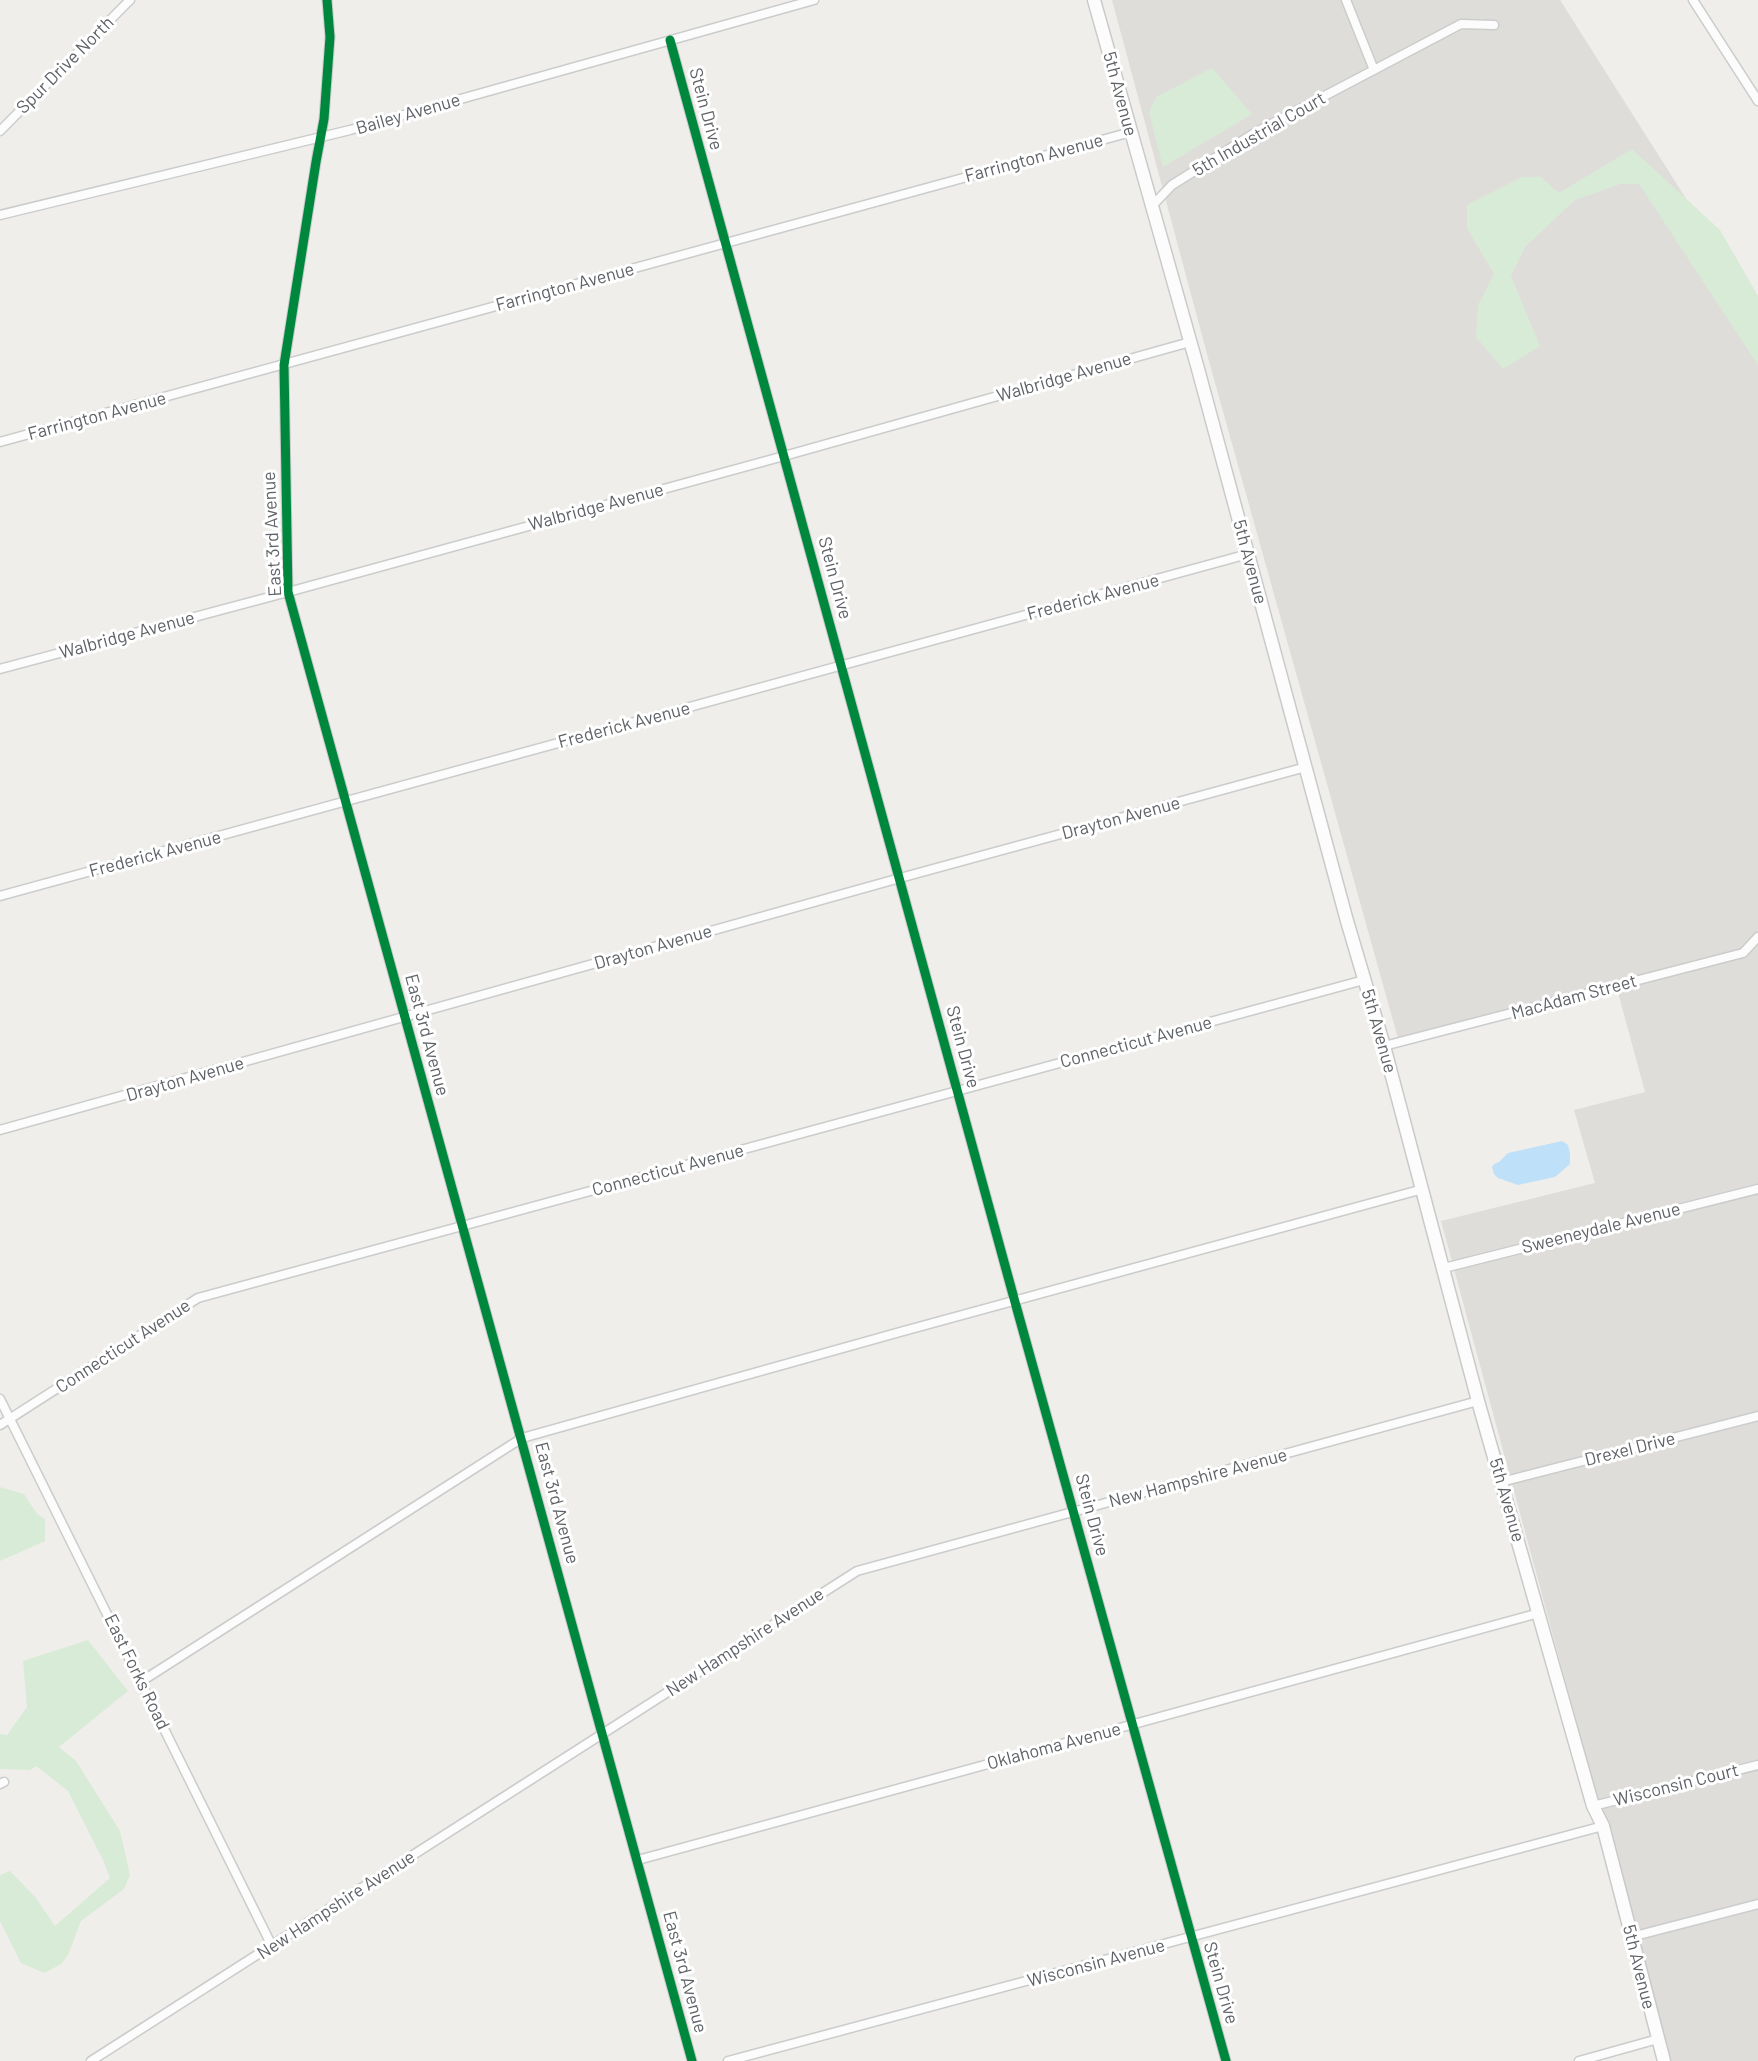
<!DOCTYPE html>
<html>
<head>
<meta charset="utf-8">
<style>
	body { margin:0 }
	canvas { display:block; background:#efeeea }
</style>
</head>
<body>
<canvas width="1758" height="2061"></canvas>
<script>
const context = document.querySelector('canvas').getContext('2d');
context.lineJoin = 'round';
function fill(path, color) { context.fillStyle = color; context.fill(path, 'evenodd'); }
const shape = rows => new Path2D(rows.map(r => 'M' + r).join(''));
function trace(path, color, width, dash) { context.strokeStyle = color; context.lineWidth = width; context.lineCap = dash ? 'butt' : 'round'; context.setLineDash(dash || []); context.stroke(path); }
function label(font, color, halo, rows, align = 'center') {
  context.font = font + ' Barlow,sans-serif'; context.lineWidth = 6; context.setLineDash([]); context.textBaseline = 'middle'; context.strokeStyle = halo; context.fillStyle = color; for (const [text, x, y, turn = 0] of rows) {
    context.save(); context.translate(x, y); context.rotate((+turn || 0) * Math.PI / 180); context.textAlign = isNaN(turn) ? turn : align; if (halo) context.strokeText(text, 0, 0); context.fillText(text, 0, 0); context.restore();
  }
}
const industrial = shape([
	[1112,0,1560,0,1758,312,1758,2061,1668,2061,1441,1221,1595,1183,1574,1110,1645,1092,1616,985,1399,1042,1210,365]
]);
const green = shape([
	[1212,68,1252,114,1163,167,1149,112,1156,97],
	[1632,149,1720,230,1758,296,1758,365,1639,184,1620,184,1575,200,1525,247,1511,276,1540,346,1503,369,1476,337,1478,305,1494,274,1467,228,1467,205,1522,177,1541,177,1559,193],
	[0,1487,24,1494,37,1514,45,1519,45,1541,0,1561],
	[88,1640,128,1691,59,1747,76,1761,120,1831,130,1875,124,1889,81,1921,68,1955,61,1964,44,1973,21,1963,0,1921,0,1875,10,1871,36,1898,55,1926,110,1878,103,1860,68,1791,36,1766,30,1770,0,1769,0,1734,7,1735,27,1707,23,1661]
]);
const water = shape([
	[1562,1141,1568,1145,1570,1153,1570,1164,1555,1177,1518,1185,1498,1178,1494,1174,1492,1167,1494,1164,1499,1162,1508,1153]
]);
const street = shape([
	[327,0,330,37,324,119,316,162,284,365,288,592,692,2061],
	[1346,0,1374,70],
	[1693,0,1758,101],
	[670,40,1015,1302,1226,2061],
	[0,131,130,0],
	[1151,207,1172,185,1258,131,1461,24,1494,25],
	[0,215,350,130,814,0],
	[0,442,1131,132],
	[0,669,288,592,784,456,1190,342],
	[0,896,1248,554],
	[1384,1046,1743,953,1758,937],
	[0,1130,900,878,1306,767],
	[1444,1268,1758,1189],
	[0,1399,272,1946],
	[0,1425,198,1298,1364,980],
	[1501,1482,1758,1416],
	[142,1681,522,1438,900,1332,1423,1189],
	[0,1784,4,1782],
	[1593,1806,1758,1765],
	[638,1860,1539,1613],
	[1631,1937,1758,1904],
	[91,2061,857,1571,1478,1401],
	[728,2061,1603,1826],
	[1579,2061,1658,2039]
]);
const secondary = shape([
	[1094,0,1198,369,1347,921,1384,1046,1478,1401,1593,1806,1603,1826,1664,2061]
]);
const cycleway = shape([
	[327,0,330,37,324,119,316,162,284,365,288,592,692,2061],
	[670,40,1015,1302,1226,2061]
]);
const streetNames = [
	["Spur Drive North",65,65,-45],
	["5th Avenue",1120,94,75],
	["Stein Drive",706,109,75],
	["Bailey Avenue",408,114,-16],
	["5th Industrial Court",1259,134,-30],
	["Farrington Avenue",1034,158,-15],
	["Farrington Avenue",565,287,-15],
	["Walbridge Avenue",1064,377,-16],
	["Farrington Avenue",97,416,-15],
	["Walbridge Avenue",596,507,-15],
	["East 3rd Avenue",272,534,-93],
	["5th Avenue",1250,562,75],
	["Stein Drive",835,578,75],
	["Frederick Avenue",1093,597,-15],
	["Walbridge Avenue",127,635,-15],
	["Frederick Avenue",624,725,-15],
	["Drayton Avenue",1121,818,-15],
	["Frederick Avenue",155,854,-15],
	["Drayton Avenue",653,947,-16],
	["MacAdam Street",1574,997,-15],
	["5th Avenue",1379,1031,74],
	["East 3rd Avenue",427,1035,75],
	["Connecticut Avenue",1136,1042,-15],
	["Stein Drive",963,1047,75],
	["Drayton Avenue",185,1079,-16],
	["Connecticut Avenue",668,1170,-15],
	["Sweeneydale Avenue",1601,1228,-14],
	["Connecticut Avenue",123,1346,-33],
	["Drexel Drive",1630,1449,-14],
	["New Hampshire Avenue",1198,1478,-15],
	["5th Avenue",1507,1500,74],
	["East 3rd Avenue",557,1503,75],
	["Stein Drive",1092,1515,75],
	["New Hampshire Avenue",745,1642,-33],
	["East Forks Road",137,1672,64],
	["Oklahoma Avenue",1054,1746,-15],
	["Wisconsin Court",1676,1785,-14],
	["New Hampshire Avenue",336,1905,-33],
	["Wisconsin Avenue",1096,1963,-15],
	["5th Avenue",1639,1967,76],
	["East 3rd Avenue",685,1972,75],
	["Stein Drive",1221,1983,74]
];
fill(industrial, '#dfddda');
fill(green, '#d8ebd6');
fill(water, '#bfe0f9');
trace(street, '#cbcccc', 11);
trace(secondary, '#cacacb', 15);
trace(street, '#fdfcfc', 8);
trace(secondary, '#fdfcfc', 12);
trace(cycleway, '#00873e', 9);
label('18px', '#5f6368', '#fff', streetNames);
</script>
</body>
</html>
